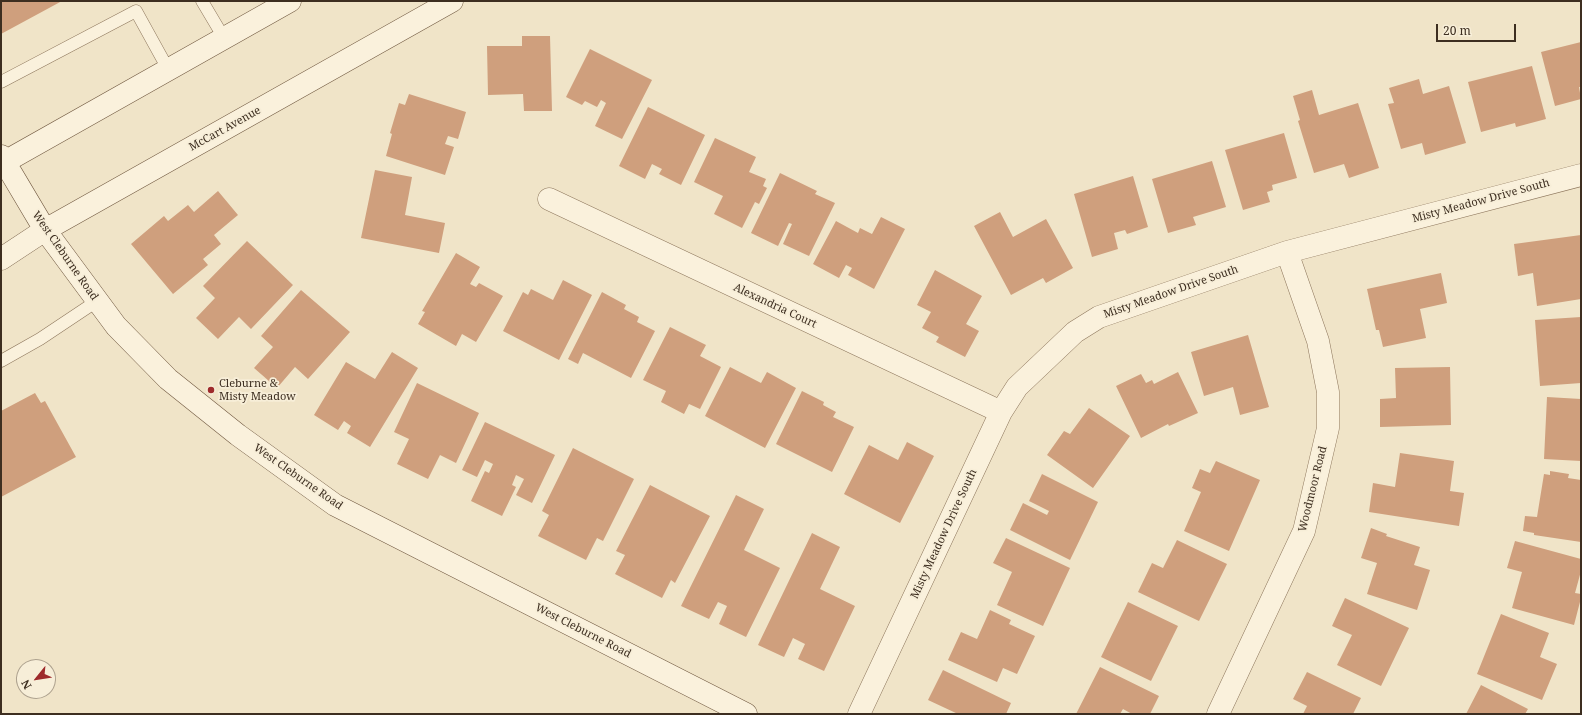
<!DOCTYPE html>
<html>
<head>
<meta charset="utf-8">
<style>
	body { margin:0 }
	#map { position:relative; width:1582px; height:715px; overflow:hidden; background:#f0e4c8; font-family:"Noto Serif",serif }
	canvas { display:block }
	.frame { position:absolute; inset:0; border:2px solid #3d2e20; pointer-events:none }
	.north { position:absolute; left:16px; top:659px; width:40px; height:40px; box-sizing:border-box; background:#f7eed8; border:1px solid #ada18e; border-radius:50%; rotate:240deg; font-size:11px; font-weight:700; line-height:16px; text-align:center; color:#3d2e20 }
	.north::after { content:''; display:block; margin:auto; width:14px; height:18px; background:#9e2a2b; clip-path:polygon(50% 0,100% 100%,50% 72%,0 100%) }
	.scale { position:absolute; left:1436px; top:24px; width:80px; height:18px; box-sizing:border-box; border:2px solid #3d2e20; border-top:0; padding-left:5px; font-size:12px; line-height:14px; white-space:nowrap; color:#3d2e20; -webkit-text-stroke:3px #f7eed8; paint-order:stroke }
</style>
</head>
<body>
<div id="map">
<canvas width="1582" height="715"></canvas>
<div class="frame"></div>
<div class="north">N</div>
<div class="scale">20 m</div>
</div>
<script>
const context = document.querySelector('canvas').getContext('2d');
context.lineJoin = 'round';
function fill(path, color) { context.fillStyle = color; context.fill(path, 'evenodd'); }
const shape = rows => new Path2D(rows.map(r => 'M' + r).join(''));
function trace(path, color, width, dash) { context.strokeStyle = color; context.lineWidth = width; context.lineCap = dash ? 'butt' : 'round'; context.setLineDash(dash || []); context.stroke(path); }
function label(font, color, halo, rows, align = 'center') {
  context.font = font + ' "Noto Serif",serif'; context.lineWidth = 3.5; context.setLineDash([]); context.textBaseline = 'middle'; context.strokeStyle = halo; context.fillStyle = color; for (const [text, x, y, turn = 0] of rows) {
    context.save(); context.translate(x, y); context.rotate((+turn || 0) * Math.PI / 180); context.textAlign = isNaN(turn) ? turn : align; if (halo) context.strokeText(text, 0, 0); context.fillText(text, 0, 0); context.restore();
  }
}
const building = shape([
	[1,1,62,1,1,34],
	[522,36,550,36,552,111,524,111,523,94,488,95,487,46,522,46],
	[1581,42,1581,87,1579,87,1581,99,1555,106,1541,52],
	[590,49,652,80,622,139,595,126,606,103,601,100,597,107,585,101,582,105,566,97],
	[1532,66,1546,119,1516,127,1515,123,1481,132,1468,82],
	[1419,79,1423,94,1449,86,1466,143,1425,155,1422,143,1401,149,1388,104,1394,103,1389,88],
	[1312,90,1319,115,1358,103,1379,168,1349,178,1344,164,1314,173,1298,121,1300,120,1293,96],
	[409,94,466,112,458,139,448,136,445,144,454,147,445,175,386,156,392,134,390,133,399,103,405,105],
	[648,107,705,135,681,185,659,174,662,169,652,164,645,179,619,166],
	[1284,133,1297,178,1272,185,1273,190,1267,192,1270,202,1243,210,1225,150],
	[715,138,756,157,749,172,766,179,763,186,767,188,759,204,755,202,742,228,714,214,723,196,694,182],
	[1212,161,1226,207,1193,217,1196,225,1168,233,1152,179],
	[375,170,412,177,405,215,445,223,439,253,361,238],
	[780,173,817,191,815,194,835,203,809,256,783,244,792,224,789,223,778,246,751,233],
	[1133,176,1148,227,1127,234,1125,230,1114,233,1118,249,1092,257,1074,194],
	[218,191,238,215,214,235,221,244,203,259,208,265,173,294,131,244,164,216,168,221,188,205,194,212],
	[1000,212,1013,237,1046,219,1073,268,1046,283,1043,278,1011,295,974,226],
	[881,217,905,229,874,289,848,275,852,268,846,265,839,278,813,264,836,221,858,233,860,228,872,234],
	[1581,235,1581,299,1537,306,1533,273,1518,276,1514,244],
	[247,241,293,285,251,329,239,317,218,339,196,318,215,298,203,286],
	[456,253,480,267,470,284,476,287,479,283,503,296,476,342,462,334,456,346,418,324,425,312,422,311],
	[935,270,982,296,966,324,979,331,965,357,936,342,939,337,922,328,931,312,917,305],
	[1441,273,1447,303,1420,309,1426,338,1383,347,1379,330,1376,330,1367,289],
	[563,280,592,295,559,360,503,331,523,292,528,295,531,289,553,300],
	[301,290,350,332,308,379,295,367,277,388,254,368,273,347,261,336],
	[602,292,626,305,624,309,639,317,637,322,655,331,631,378,583,353,578,364,568,359],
	[1581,317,1581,383,1540,386,1535,320],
	[670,327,706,345,700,356,721,367,700,409,689,404,684,414,661,402,666,391,643,380],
	[1248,335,1269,407,1240,415,1233,387,1204,396,1191,352],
	[392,352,418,368,370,447,347,433,351,426,344,421,338,430,314,415,346,362,375,379],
	[730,367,761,383,767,372,796,388,765,448,705,416],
	[1450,367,1451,425,1380,427,1380,399,1396,398,1395,368],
	[1178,372,1198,413,1169,426,1168,424,1141,438,1116,386,1141,374,1146,383,1152,380,1154,384],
	[417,383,479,413,456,463,440,455,428,479,397,464,409,439,394,432],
	[802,391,824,402,823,405,836,412,833,417,854,427,832,472,776,444],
	[35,393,41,403,45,401,76,457,1,497,1,411],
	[1547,397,1581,399,1581,461,1544,459],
	[1089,408,1130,436,1093,488,1047,455,1064,431,1070,434],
	[485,422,555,455,532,503,516,495,524,479,516,475,512,485,516,487,502,516,471,501,485,471,489,473,493,464,485,460,477,477,462,470],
	[907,442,934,456,900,523,844,494,869,445,898,460],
	[573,448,634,479,603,541,597,538,586,560,538,536,549,515,542,511],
	[1400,453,1454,461,1450,491,1464,493,1459,526,1369,512,1373,483,1395,487],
	[1216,461,1260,480,1229,551,1184,531,1201,492,1192,488,1200,469,1210,473],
	[1550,471,1569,474,1568,478,1581,480,1581,542,1534,535,1534,533,1523,531,1525,516,1537,517,1544,474,1550,475],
	[1042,474,1098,502,1070,560,1010,530,1023,503,1047,515,1049,511,1029,501],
	[650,485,710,516,675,583,671,580,662,598,615,574,625,555,616,551],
	[736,495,764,509,744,550,780,568,746,637,719,624,727,606,718,602,709,619,681,606],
	[1371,528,1387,534,1386,536,1420,547,1414,565,1430,570,1417,610,1367,594,1377,563,1361,558],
	[812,533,840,547,820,589,855,606,824,671,798,659,805,644,793,638,784,657,758,645],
	[1006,538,1070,568,1043,626,997,605,1012,572,993,563],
	[1177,540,1227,564,1199,621,1138,592,1152,563,1163,568],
	[1515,541,1581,559,1581,571,1575,593,1581,594,1581,598,1574,625,1512,608,1522,572,1507,568],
	[1345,598,1409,628,1381,686,1337,665,1352,635,1332,626],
	[1128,602,1178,626,1151,681,1101,657],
	[990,610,1011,620,1009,624,1035,636,1017,674,1003,668,997,682,948,660,961,632,977,639],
	[1501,614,1549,633,1540,657,1557,664,1542,700,1477,674],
	[1100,667,1159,696,1150,714,1132,714,1123,709,1120,714,1076,714],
	[943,670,1011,703,1006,714,958,714,928,700],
	[1307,672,1361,698,1353,714,1303,714,1307,706,1293,699],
	[1481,685,1528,709,1525,714,1466,714]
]);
const lane = shape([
	[202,1,224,38],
	[1,82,136,11,168,69],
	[1,361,40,339,97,301]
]);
const street = shape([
	[549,199,1001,412],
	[859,714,1001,412,1017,387,1075,332,1099,317,1287,252,1581,175],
	[1218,714,1304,531,1328,428,1328,392,1318,341,1287,252]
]);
const secondary = shape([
	[1,156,45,230,116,326,168,379,238,435,335,505,746,714],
	[1,164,290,1],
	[1,259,45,230,452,1]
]);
const markers = [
	[211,390,4,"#9e2a2b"]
];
const streetNames = [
	["McCart Avenue",225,129,-29],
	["Misty Meadow Drive South",1481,201,-15],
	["West Cleburne Road",65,256,55],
	["Misty Meadow Drive South",1171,292,-19],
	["Alexandria Court",775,306,25],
	["West Cleburne Road",298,477,35],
	["Woodmoor Road",1313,489,-76],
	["Misty Meadow Drive South",944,534,-65],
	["West Cleburne Road",583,631,27]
];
const poiNames = [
	["Cleburne &",219,384],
	["Misty Meadow",219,397]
];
fill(building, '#cf9f7d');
trace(lane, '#8d765c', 13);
trace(street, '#8d765c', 23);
trace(secondary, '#6f573f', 23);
trace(lane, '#faf1dc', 12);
trace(street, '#faf1dc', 22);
trace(secondary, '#faf1dc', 22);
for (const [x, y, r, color] of markers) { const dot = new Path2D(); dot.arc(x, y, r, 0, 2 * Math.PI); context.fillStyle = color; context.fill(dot); trace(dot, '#f7eed8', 1.5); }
label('11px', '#3d2e20', '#f7eed8', streetNames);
label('11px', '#3d2e20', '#f7eed8', poiNames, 'left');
</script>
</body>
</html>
